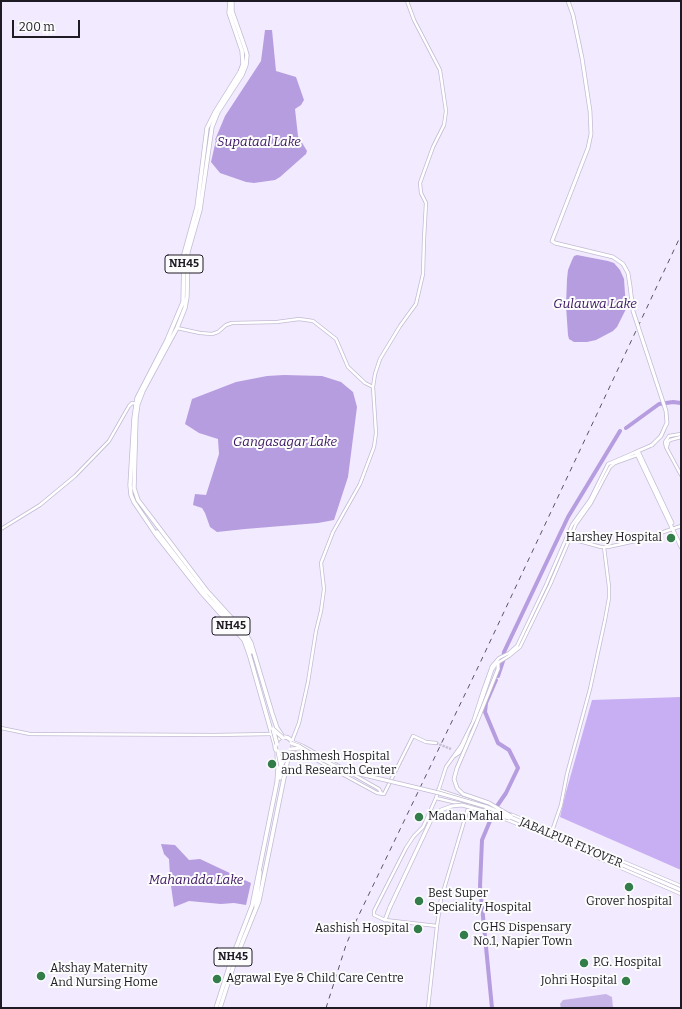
<!DOCTYPE html>
<html>
<head>
<meta charset="utf-8">
<style>
	body { margin:0 }
	#map { position:relative; width:682px; height:1009px; overflow:hidden; background:#f2eaff; font-family:Bitter,serif }
	canvas { display:block }
	.frame { position:absolute; inset:0; border:2px solid #1f1b24; pointer-events:none }
	.scale { position:absolute; left:12px; top:20px; width:68px; height:18px; box-sizing:border-box; border:2px solid #1f1b24; border-top:0; padding-left:5px; font-size:12px; line-height:14px; white-space:nowrap; color:#1f1b24; -webkit-text-stroke:3px #fcfcfc; paint-order:stroke }
</style>
</head>
<body>
<div id="map">
<canvas width="682" height="1009"></canvas>
<div class="frame"></div>
<div class="scale">200 m</div>
</div>
<script>
const context = document.querySelector('canvas').getContext('2d');
context.lineJoin = 'round';
function fill(path, color) { context.fillStyle = color; context.fill(path, 'evenodd'); }
const shape = rows => new Path2D(rows.map(r => 'M' + r).join(''));
function trace(path, color, width, dash) { context.strokeStyle = color; context.lineWidth = width; context.lineCap = dash ? 'butt' : 'round'; context.setLineDash(dash || []); context.stroke(path); }
function label(font, color, halo, rows, align = 'center') {
  context.font = font + ' Bitter,serif'; context.lineWidth = 4; context.setLineDash([]); context.textBaseline = 'middle'; context.strokeStyle = halo; context.fillStyle = color; for (const [text, x, y, turn = 0] of rows) {
    context.save(); context.translate(x, y); context.rotate((+turn || 0) * Math.PI / 180); context.textAlign = isNaN(turn) ? turn : align; if (halo) context.strokeText(text, 0, 0); context.fillText(text, 0, 0); context.restore();
  }
}
const green = shape([
	[606,994,612,997,613,1008,561,1008,560,1004,563,1000]
]);
const forest = shape([
	[681,697,681,870,560,817,566,792,592,700]
]);
const water = shape([
	[265,30,272,30,276,71,296,77,304,100,301,105,295,109,298,136,307,151,306,154,280,177,275,180,254,183,246,182,220,173,211,162,216,140,215,140,225,116,261,61],
	[577,255,608,261,614,263,620,270,624,279,626,309,617,327,613,331,596,340,587,342,574,342,569,339,568,335,566,306,567,279,568,270,572,260,574,256],
	[284,375,322,376,341,382,353,392,357,407,348,477,334,520,318,523,245,529,217,532,210,527,205,513,202,508,193,505,195,494,206,495,219,454,218,439,199,433,185,424,192,399,236,382,267,376],
	[161,844,175,845,189,860,200,859,251,883,246,905,234,903,221,904,189,901,174,907,171,886,173,880,170,875,169,859,164,854]
]);
const river = shape([
	[626,428,659,404,673,402,681,403],
	[498,676,503,661,504,652,568,517,620,431],
	[492,1008,480,886,482,840,495,809,506,793,518,768,509,750,498,743,485,712,486,703,496,680]
]);
const tertiaryTunnel = shape([
	[436,743,451,749]
]);
const tertiary = shape([
	[177,328,200,333,212,334,218,332,226,325,232,323,277,322,299,319,313,321,336,339,348,367,365,383,373,387],
	[681,434,669,436,665,442,666,447,681,475],
	[667,447,668,442,670,440,681,437],
	[1,529,40,505,75,476,109,441,129,406,132,403,138,404],
	[568,538,601,547,608,547,640,540,681,526],
	[476,721,480,706,492,670,496,664,509,656,520,647,550,585,576,524,591,503,610,467,615,463,637,455],
	[1,728,30,734,214,735,272,734],
	[292,741,299,723,308,682,316,631,321,611,324,589,321,563,333,532,360,484,374,447,376,433,373,387,375,374,380,359,400,326,416,304,423,274,424,239,426,203,421,193,420,183,433,147,444,125,446,111,440,70,414,20,407,1],
	[293,742,303,746,344,769],
	[293,750,298,750,377,793,384,794,413,736,426,742,436,743],
	[453,757,459,753,471,733],
	[349,772,379,789,381,793],
	[438,790,496,809],
	[436,798,474,807],
	[510,814,681,886],
	[500,817,550,837,681,894],
	[550,837,561,805,567,774,590,689,605,620,609,598,609,587,604,547],
	[437,926,385,920,374,915,374,911,406,848,414,836,423,827,436,798,446,767,461,746,473,722,483,691,492,666,499,658,509,653,517,646,546,585,572,525,590,500,608,464,636,452],
	[428,1008,437,926,441,899,469,805]
]);
const primary = shape([
	[568,1,573,15,582,58,590,111,591,134,588,148,552,241,555,243,613,257,623,264,628,273,630,286],
	[652,445,636,452,681,547],
	[638,451,672,523],
	[498,662,498,669],
	[385,920,390,907]
]);
const trunk = shape([
	[230,1,229,13,242,51,243,64,240,72,215,112,207,128,197,207,184,254,183,302,167,340,137,398,134,418,130,485,131,495,134,502,157,536,201,592,244,640,250,657,275,745],
	[232,1,232,11,245,48,247,55,246,65,242,75,218,112,212,127,200,210,188,252,187,297,185,308,177,328,143,391,138,404,136,418,134,488,138,500,207,591,246,634,251,643,272,713,277,728,283,737],
	[157,532,208,598,242,633,247,641,251,652],
	'275 746a9 9 0 1 1 18 0a9 9 0 1 1-18 0Z',
	[280,778,281,766],
	[256,907,256,901,260,872],
	[216,1008,232,958,252,906,277,782,278,768,277,754],
	[220,1008,236,958,259,901,289,753]
]);
const rail = shape([
	[326,1008,346,945,356,921,480,663,681,235]
]);
const primaryBridge = shape([
	[630,286,633,311,666,411,667,423,665,427,661,436,652,445],
	[498,669,476,724,457,768,454,779,457,788,463,794,489,803,511,816],
	[291,743,299,746,315,756,343,770,439,793,487,807,681,890],
	[290,749,301,748],
	[390,907,431,820,441,810,452,806,462,805,509,818]
]);
const trunkBridge = shape([
	[273,729,277,744],
	[273,729,283,738],
	[278,751,281,766],
	[281,766,288,752]
]);
const markers = [
	[671,538,5,"#337d4b"],
	[272,764,5,"#337d4b"],
	[419,817,5,"#337d4b"],
	[629,887,5,"#337d4b"],
	[419,901,5,"#337d4b"],
	[418,929,5,"#337d4b"],
	[464,935,5,"#337d4b"],
	[584,963,5,"#337d4b"],
	[41,976,5,"#337d4b"],
	[217,979,5,"#337d4b"],
	[626,981,5,"#337d4b"]
];
const shields = [
	[184,264,38],
	[231,626,38],
	[233,957,38]
];
const shieldNames = [
	["NH45",184,264],
	["NH45",231,626],
	["NH45",233,957]
];
const poiNames = [
	["Harshey Hospital",662,538,"right"],
	["Dashmesh Hospital",281,757],
	["and Research Center",281,771],
	["Madan Mahal",428,817],
	["Best Super",428,894],
	["Speciality Hospital",428,908],
	["Grover hospital",629,902,"center"],
	["CGHS Dispensary",473,928],
	["No.1, Napier Town",473,942],
	["Aashish Hospital",409,929,"right"],
	["P.G. Hospital",593,963],
	["Akshay Maternity",50,969],
	["And Nursing Home",50,983],
	["Agrawal Eye & Child Care Centre",226,979],
	["Johri Hospital",617,981,"right"]
];
const streetNames = [
	["JABALPUR FLYOVER",571,843,23]
];
const waterNames = [
	["Supataal Lake",259,142],
	["Gulauwa Lake",595,304],
	["Gangasagar Lake",285,442],
	["Mahandda Lake",196,880]
];
fill(green, '#c8b5e8');
fill(forest, '#c8aef2');
fill(water, '#b69ddf');
trace(river, '#b69ddf', 4);
trace(tertiaryTunnel, '#c8c1d3', 2.5, [2.5, 1]);
trace(tertiary, '#c3bbd3', 4);
trace(primary, '#c3bbd3', 4.5);
trace(trunk, '#c3bbd3', 5);
trace(tertiary, '#fff', 2.5);
trace(primary, '#fff', 3);
trace(trunk, '#fff', 3.5);
trace(rail, '#595460', 1, [5, 5]);
trace(primaryBridge, '#c3bbd3', 4.5, []);
trace(trunkBridge, '#c3bbd3', 5, []);
trace(primaryBridge, '#fff', 3);
trace(trunkBridge, '#fff', 3.5);
for (const [x, y, r, color] of markers) { const dot = new Path2D(); dot.arc(x, y, r, 0, 2 * Math.PI); context.fillStyle = color; context.fill(dot); trace(dot, '#fcfcfc', 1.5); }
for (const [x, y, w] of shields) { const box = new Path2D(); box.roundRect(x - w / 2, y - 9, w, 18, 3); context.fillStyle = '#fcfcfc'; context.fill(box); trace(box, '#1f1b24', 1); }
label('bold 11px', '#1f1b24', null, shieldNames);
label('12px', '#1f1b24', '#fcfcfc', poiNames, 'left');
label('12px', '#1f1b24', '#fcfcfc', streetNames);
label('italic 13px', '#3a1361', '#fcfcfc', waterNames);
</script>
</body>
</html>
